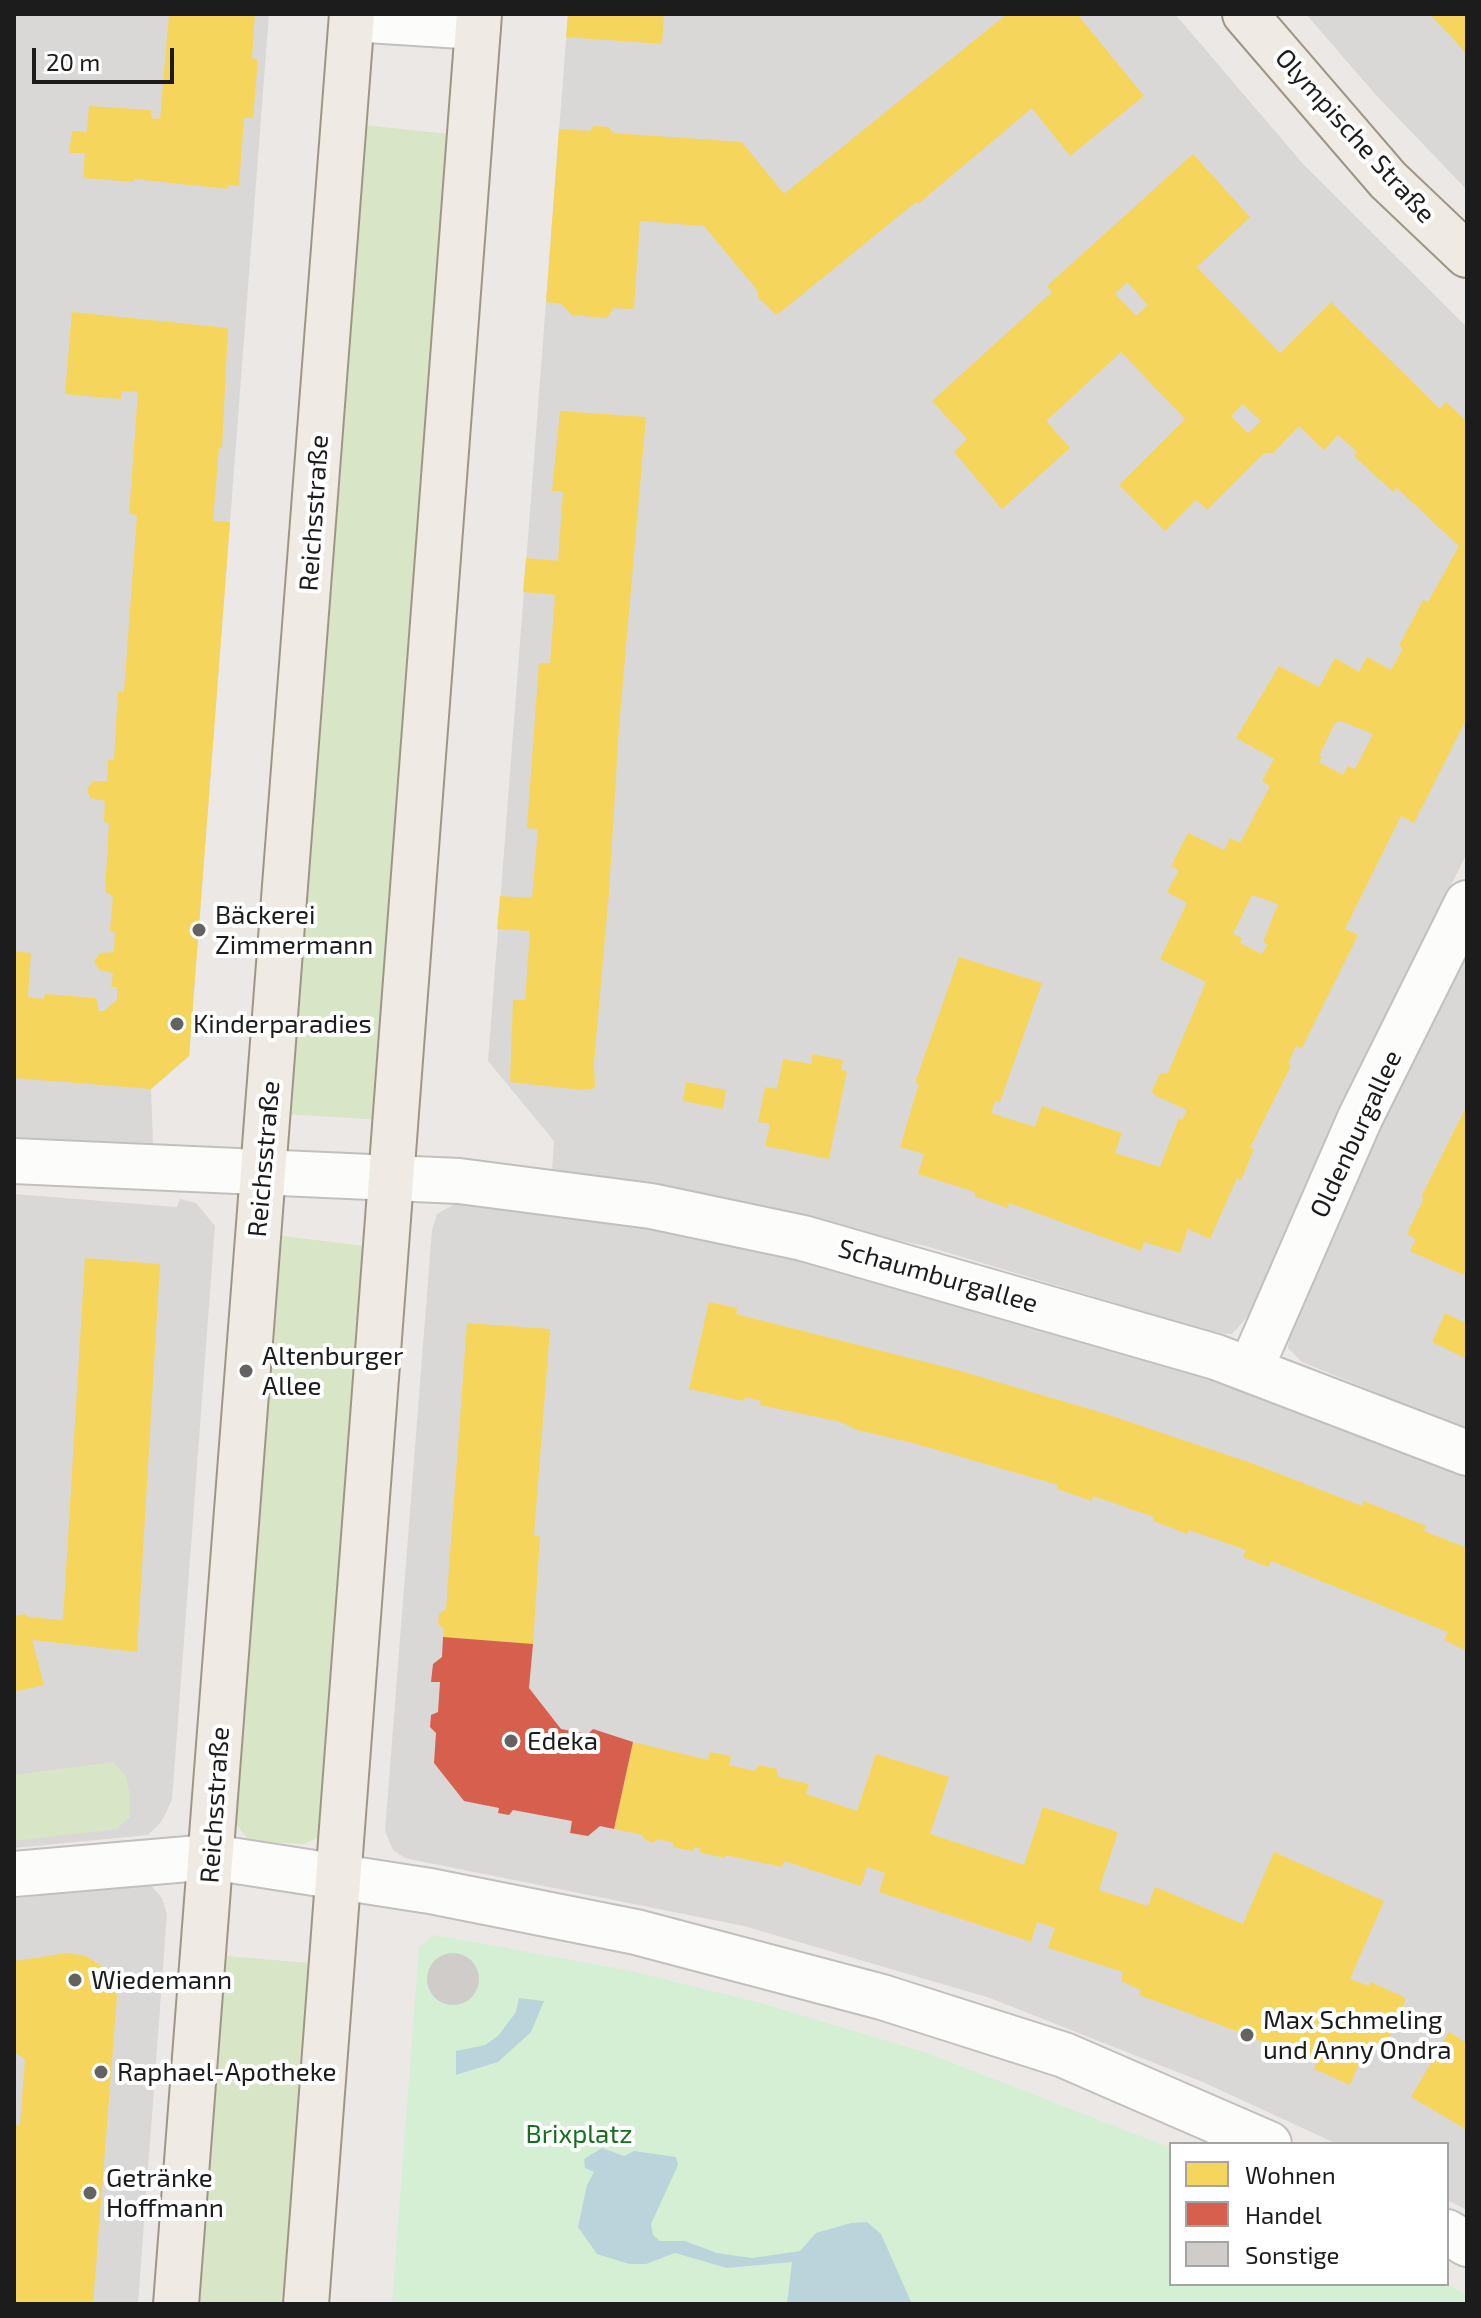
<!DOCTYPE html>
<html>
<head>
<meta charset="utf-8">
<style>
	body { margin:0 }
	#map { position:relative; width:1481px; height:2318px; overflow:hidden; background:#ebe8e5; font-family:"Exo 2",sans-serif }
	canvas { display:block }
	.frame { position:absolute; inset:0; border:16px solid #1c1c1c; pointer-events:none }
	.legend { position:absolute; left:1169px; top:2142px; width:280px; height:144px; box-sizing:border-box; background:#fff; border:2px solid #a4a4a4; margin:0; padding:10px 14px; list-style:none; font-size:24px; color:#1c1c1c }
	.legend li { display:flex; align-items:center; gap:16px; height:40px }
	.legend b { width:40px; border:2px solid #a4a4a4 }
	.scale { position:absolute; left:32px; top:48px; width:142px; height:36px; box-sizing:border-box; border:4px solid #1c1c1c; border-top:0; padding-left:10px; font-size:24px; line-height:28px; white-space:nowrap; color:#1c1c1c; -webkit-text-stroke:6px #fff; paint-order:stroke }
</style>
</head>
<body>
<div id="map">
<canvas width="1481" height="2318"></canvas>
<div class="frame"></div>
<ul class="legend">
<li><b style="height:22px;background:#f6d55c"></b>Wohnen</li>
<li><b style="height:22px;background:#d6604d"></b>Handel</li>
<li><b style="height:22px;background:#d0ccca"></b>Sonstige</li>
</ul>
<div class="scale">20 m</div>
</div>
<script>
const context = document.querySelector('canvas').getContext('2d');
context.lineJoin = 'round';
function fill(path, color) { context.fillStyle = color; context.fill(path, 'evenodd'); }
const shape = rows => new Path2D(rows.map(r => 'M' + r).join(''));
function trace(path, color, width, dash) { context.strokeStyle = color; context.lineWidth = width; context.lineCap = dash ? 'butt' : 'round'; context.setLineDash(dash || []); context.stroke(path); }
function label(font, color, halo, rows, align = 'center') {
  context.font = font + ' "Exo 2",sans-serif'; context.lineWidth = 8; context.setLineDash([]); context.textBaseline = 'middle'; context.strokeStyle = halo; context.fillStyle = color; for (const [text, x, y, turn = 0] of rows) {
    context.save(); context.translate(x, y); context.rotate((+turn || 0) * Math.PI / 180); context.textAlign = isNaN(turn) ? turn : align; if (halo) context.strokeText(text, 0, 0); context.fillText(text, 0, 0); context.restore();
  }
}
const residential = shape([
	[14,14,269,14,189,1056,151,1089,153,1144,14,1137],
	[568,14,1175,14,1304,165,1467,327,1467,853,1339,1109,1249,1315,1232,1334,1214,1333,926,1246,552,1171,554,1141,488,1061],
	[1306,14,1467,14,1467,190,1375,94],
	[1467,947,1467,1430,1302,1362,1288,1348,1290,1330,1376,1134],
	[14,1194,177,1207,180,1199,196,1203,215,1226,172,1800,162,1821,148,1835,14,1848],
	[460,1201,678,1234,833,1269,1144,1352,1321,1416,1467,1477,1467,2210,1447,2200,1447,2144,1337,2144,1205,2083,990,1998,744,1926,424,1862,405,1858,393,1850,385,1831,432,1230,437,1214],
	[134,1881,149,1883,162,1898,167,1914,138,2304,14,2304,14,1899]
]);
const grass = shape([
	[363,125,459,135,384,1120,286,1114],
	[275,1235,372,1247,321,1836,304,1844,258,1842,247,1838,232,1818],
	[113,1762,126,1776,130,1796,130,1817,117,1829,14,1841,14,1775],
	[217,1955,319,1964,293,2304,193,2304]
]);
const park = shape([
	[435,1935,626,1970,761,2003,927,2053,1171,2148,1171,2284,1447,2284,1467,2295,1467,2304,392,2304,419,1947]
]);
const water = shape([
	[519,1998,544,2001,531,2032,498,2062,456,2075,456,2051,485,2045,498,2036,516,2012],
	[602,2148,624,2156,634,2151,676,2157,678,2165,651,2224,653,2235,660,2241,685,2241,717,2253,752,2258,800,2251,816,2233,851,2223,867,2222,881,2234,912,2304,787,2304,792,2262,727,2268,675,2253,646,2264,629,2264,597,2254,578,2227,587,2185,594,2172,585,2168,584,2159]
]);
const homes = shape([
	[169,14,255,14,252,58,258,60,253,118,244,118,239,186,227,185,228,189,134,179,134,182,83,178,85,153,69,153,72,131,87,132,89,106,151,110,151,118,160,119],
	[568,14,664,14,662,44,566,37],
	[1007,14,1077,14,1144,96,1070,156,1032,108,918,204,916,202,777,315,758,298,758,291,704,226,640,221,634,309,614,308,607,318,572,315,561,304,546,302,559,129,590,131,594,126,609,127,613,133,742,142,784,194],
	[1430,14,1467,14,1467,54],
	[1193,154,1250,217,1197,267,1280,353,1331,302,1440,409,1446,402,1467,422,1467,718,1414,823,1401,816,1345,929,1358,935,1302,1048,1296,1046,1288,1064,1291,1066,1250,1148,1254,1149,1241,1180,1237,1178,1210,1239,1188,1229,1180,1253,1144,1242,1141,1251,1009,1203,1008,1208,974,1196,975,1192,918,1174,924,1154,900,1147,919,1084,915,1083,959,957,1042,983,1000,1102,995,1101,991,1113,1035,1127,1042,1106,1122,1133,1115,1153,1160,1167,1179,1118,1182,1120,1187,1110,1154,1095,1152,1090,1160,1074,1168,1073,1206,982,1160,959,1187,903,1167,892,1179,870,1171,866,1188,833,1224,850,1230,838,1240,843,1270,786,1262,781,1274,759,1236,738,1279,666,1319,687,1335,658,1359,672,1367,657,1391,670,1403,648,1399,646,1423,600,1428,602,1459,546,1397,488,1393,492,1354,456,1357,452,1338,435,1324,450,1299,426,1273,453,1264,453,1207,510,1196,500,1165,531,1119,485,1185,419,1121,352,1046,421,1070,448,1002,509,954,452,967,439,932,401,1052,292,1047,286],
	[1127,282,1148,305,1136,316,1115,294],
	[1243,404,1261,421,1248,433,1231,416],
	[1341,721,1373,734,1355,769,1348,766,1343,775,1319,762,1322,757,1319,756,1335,723],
	[1252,895,1278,904,1263,942,1268,944,1262,954,1240,943,1242,938,1233,934],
	[72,312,228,328,222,448,219,448,213,521,230,522,189,1056,151,1089,14,1078,14,951,31,953,28,997,44,999,45,994,96,998,99,1011,104,1011,117,1000,117,987,111,987,113,973,99,970,94,961,100,953,114,952,115,932,110,931,113,897,105,891,109,823,104,822,105,801,90,798,87,789,93,781,107,781,108,760,114,760,118,691,124,692,137,515,129,514,138,392,122,391,121,399,65,394],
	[560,411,646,417,619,727,609,892,594,1063,595,1088,582,1090,510,1082,513,1000,525,1000,530,931,497,929,500,896,532,898,538,829,527,828,537,690,539,663,550,663,555,595,523,592,526,558,558,561,563,492,552,491],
	[812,1054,843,1060,841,1070,847,1071,829,1159,765,1146,770,1124,758,1122,765,1087,777,1089,783,1059,811,1064],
	[686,1082,726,1090,723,1109,683,1101],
	[1467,1105,1467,1267,1463,1275,1410,1251,1416,1239,1407,1234,1424,1198,1421,1197],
	[85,1258,160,1264,137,1652,32,1640,44,1685,14,1692,14,1616,26,1614,27,1617,63,1620],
	[709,1302,737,1308,736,1314,957,1370,1106,1414,1254,1464,1362,1506,1364,1501,1426,1526,1424,1531,1467,1548,1467,1651,1444,1640,1448,1632,1271,1561,1268,1567,1243,1557,1246,1550,1189,1530,1188,1534,1153,1521,1154,1517,1093,1496,1092,1501,1057,1489,1058,1485,913,1443,857,1430,841,1422,760,1405,761,1401,745,1397,744,1401,689,1389],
	[1445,1313,1467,1324,1467,1359,1432,1342],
	[467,1323,550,1329,534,1535,540,1536,533,1644,443,1637,444,1629,438,1624,439,1614,446,1609],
	[633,1742,708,1760,710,1752,731,1756,729,1765,755,1771,759,1765,777,1769,778,1777,809,1784,806,1794,857,1811,876,1754,949,1777,930,1834,1024,1865,1043,1807,1118,1832,1099,1890,1148,1906,1155,1887,1243,1924,1274,1852,1384,1901,1350,1979,1369,1986,1370,1982,1406,1998,1386,2046,1369,2040,1350,2085,1314,2069,1316,2064,1247,2035,1139,1995,1141,1990,1121,1981,1123,1972,1048,1948,1055,1928,1037,1922,1031,1942,879,1892,885,1873,867,1867,861,1886,784,1861,782,1867,725,1855,725,1858,699,1852,700,1848,694,1847,693,1851,673,1847,674,1843,657,1839,654,1843,645,1840,643,1835,614,1829],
	[68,1953,86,1956,103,1967,117,1996,93,2304,14,2304,14,2125,20,2125,25,2060,14,2051,14,1961],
	[1449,2032,1467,2043,1467,2130,1411,2097]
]);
const shops = shape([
	[443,1637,533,1644,529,1688,561,1729,588,1734,593,1729,633,1742,614,1829,600,1826,588,1836,570,1833,572,1821,513,1810,509,1815,498,1813,499,1808,464,1801,434,1763,436,1733,430,1727,431,1715,438,1712,440,1682,431,1682,433,1664,442,1657]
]);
const building = shape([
	'427 1979a26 26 0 1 1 52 0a26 26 0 1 1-52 0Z'
]);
const minor = shape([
	[352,19,478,27],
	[14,1161,459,1181,651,1206,803,1238,1216,1357,1467,1453],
	[1251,1368,1360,1118,1467,903],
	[14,1874,211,1857,430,1891,636,1932,882,1997,1064,2055,1269,2144],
	[1447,2232,1467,2244]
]);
const major = shape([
	[1245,14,1388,180,1467,255],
	[176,2304,352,14],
	[306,2304,479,14]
]);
const markers = [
	[199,930,8,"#646362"],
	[177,1024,8,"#646362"],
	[246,1371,8,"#646362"],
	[511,1741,8,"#646362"],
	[75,1980,8,"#646362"],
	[1247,2035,8,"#646362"],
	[101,2072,8,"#646362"],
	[90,2193,8,"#646362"]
];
const streetNames = [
	["Olympische Straße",1355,136,48],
	["Reichsstraße",314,513,-86],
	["Oldenburgallee",1356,1134,-65],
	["Reichsstraße",264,1159,-85],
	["Schaumburgallee",938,1276,16],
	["Reichsstraße",215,1805,-86]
];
const poiNames = [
	["Bäckerei",215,915],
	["Zimmermann",215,945],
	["Kinderparadies",193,1024],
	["Altenburger",262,1356],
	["Allee",262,1386],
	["Edeka",527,1741],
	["Wiedemann",91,1980],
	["Max Schmeling",1263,2020],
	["und Anny Ondra",1263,2050],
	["Raphael-Apotheke",117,2072],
	["Getränke",106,2178],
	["Hoffmann",106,2208]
];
const parkNames = [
	["Brixplatz",579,2134]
];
fill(residential, '#dad8d6');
fill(grass, '#d8e5c6');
fill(park, '#d5efd4');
fill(water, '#bbd4db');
fill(homes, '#f6d55c');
fill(shops, '#d6604d');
fill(building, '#d0ccca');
trace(minor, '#c2c0bf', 48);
trace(major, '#9f9584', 48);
trace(minor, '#fcfcfb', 44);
trace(major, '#efebe4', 44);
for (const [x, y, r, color] of markers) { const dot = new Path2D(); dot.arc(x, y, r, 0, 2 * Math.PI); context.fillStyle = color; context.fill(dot); trace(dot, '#fff', 3); }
label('26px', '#1c1c1c', '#fff', streetNames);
label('26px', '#1c1c1c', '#fff', poiNames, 'left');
label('26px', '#156f1c', '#fff', parkNames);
</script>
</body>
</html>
